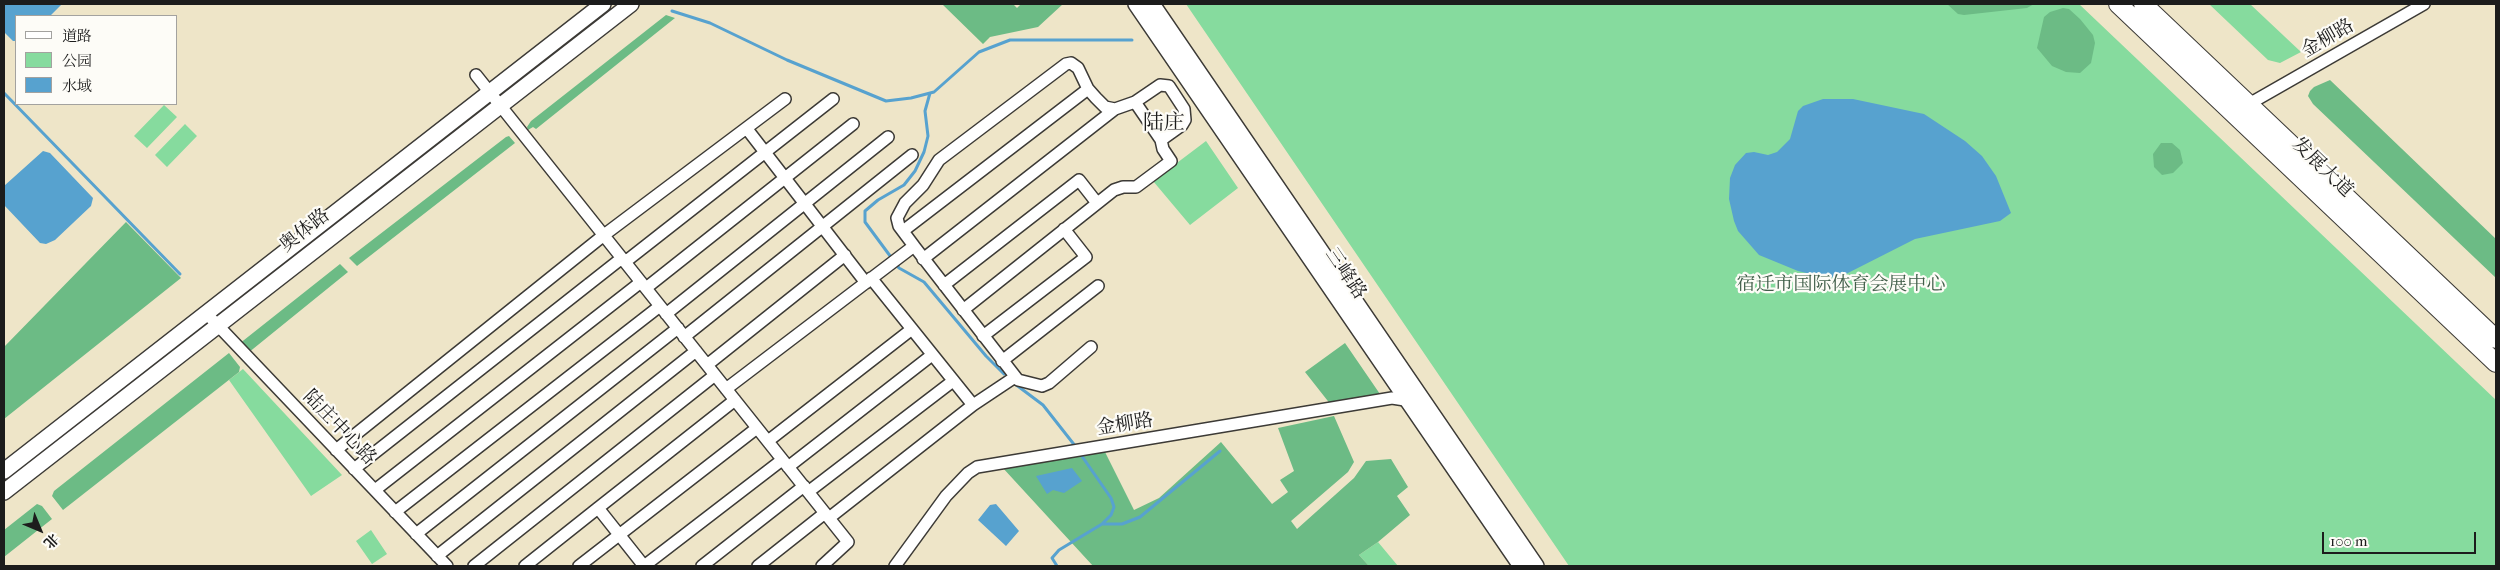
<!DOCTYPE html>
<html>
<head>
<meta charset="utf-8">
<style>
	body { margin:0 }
	#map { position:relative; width:2500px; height:570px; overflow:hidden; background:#eee5c8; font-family:"IM FELL French Canon","Noto Serif SC",serif }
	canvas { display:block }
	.frame { position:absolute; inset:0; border:5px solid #1c1c1c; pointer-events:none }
	.legend { position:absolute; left:15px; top:15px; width:162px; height:90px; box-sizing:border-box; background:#fdfcf7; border:1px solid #a3a29f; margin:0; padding:6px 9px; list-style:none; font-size:15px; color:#1c1c1c }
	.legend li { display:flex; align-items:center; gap:10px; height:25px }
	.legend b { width:25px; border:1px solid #a3a29f }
	.north { position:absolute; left:15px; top:505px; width:50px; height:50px; -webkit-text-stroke:4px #fdfcf7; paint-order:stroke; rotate:135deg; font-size:14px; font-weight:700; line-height:20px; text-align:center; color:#1c1c1c }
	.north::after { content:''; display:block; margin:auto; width:18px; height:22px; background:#1c1c1c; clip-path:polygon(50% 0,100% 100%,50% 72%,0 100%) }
	.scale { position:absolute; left:2322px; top:532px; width:154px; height:22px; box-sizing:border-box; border:2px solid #1c1c1c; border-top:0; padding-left:6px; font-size:15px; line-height:18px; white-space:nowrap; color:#1c1c1c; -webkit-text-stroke:4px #fdfcf7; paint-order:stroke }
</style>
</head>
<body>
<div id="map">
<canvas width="2500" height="570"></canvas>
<div class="frame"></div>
<ul class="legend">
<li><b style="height:6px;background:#fff"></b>道路</li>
<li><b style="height:14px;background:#86db9e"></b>公园</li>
<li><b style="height:14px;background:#57a2cf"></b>水域</li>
</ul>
<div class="north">北</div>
<div class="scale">100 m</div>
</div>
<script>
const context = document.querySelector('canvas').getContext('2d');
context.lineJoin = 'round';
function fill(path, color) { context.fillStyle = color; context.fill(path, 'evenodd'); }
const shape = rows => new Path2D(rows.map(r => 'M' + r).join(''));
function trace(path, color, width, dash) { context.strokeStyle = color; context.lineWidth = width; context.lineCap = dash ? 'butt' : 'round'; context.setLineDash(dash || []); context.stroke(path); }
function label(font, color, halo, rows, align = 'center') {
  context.font = font + ' "IM FELL French Canon","Noto Serif SC",serif'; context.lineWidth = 4.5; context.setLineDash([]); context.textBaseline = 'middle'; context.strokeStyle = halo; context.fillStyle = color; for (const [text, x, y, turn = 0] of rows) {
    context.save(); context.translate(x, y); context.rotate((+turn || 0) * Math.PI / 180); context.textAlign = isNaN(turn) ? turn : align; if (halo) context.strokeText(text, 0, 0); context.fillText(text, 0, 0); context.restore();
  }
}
const green = shape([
	[1186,4,2079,4,2496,400,2496,566,1569,566],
	[2209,4,2250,4,2301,52,2280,63,2268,60],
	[164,105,177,117,147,148,134,136],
	[185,124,197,136,167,167,155,155],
	[1206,141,1238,188,1190,225,1153,181],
	[243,369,342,475,311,496,229,380],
	[371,530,387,554,372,564,356,541],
	[1378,542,1398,566,1369,566,1359,555]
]);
const forest = shape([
	[942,4,1013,4,1017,8,1021,4,1063,4,1038,27,990,37,983,44],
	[1947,4,2034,4,2027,8,1964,15,1958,14],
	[2063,8,2069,9,2080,19,2093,35,2095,43,2091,63,2080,73,2066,72,2052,66,2037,48,2044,17,2050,12],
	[666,15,675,18,536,129,533,127,528,130,527,127,531,121],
	[2330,80,2496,239,2496,278,2313,104,2308,96,2310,91,2314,87],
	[509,136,515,143,357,266,349,258,506,137],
	[2161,143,2172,143,2180,150,2183,163,2173,173,2162,175,2154,167,2153,154],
	[126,222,181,278,4,419,4,347],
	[340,264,348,272,248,353,239,344],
	[1345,343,1382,397,1331,405,1305,372],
	[229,353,240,367,239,372,63,510,52,496,54,491],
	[1334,416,1354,462,1348,472,1291,521,1297,529,1354,478,1366,461,1391,459,1408,487,1397,496,1410,515,1378,542,1359,555,1369,566,1093,566,1002,467,1105,452,1134,510,1159,498,1221,442,1272,504,1288,492,1280,480,1294,471,1278,428],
	[37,504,42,506,52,519,4,557,4,530]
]);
const water = shape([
	[4,4,62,4,50,16,16,16,16,41,13,41,4,32],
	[1823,99,1853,99,1924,114,1965,141,1982,156,1996,176,2011,213,2000,221,1915,239,1842,276,1828,278,1798,271,1759,255,1738,231,1734,221,1729,199,1730,178,1735,165,1746,153,1754,152,1768,155,1777,152,1790,139,1798,111,1803,106],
	[43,151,50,153,93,198,91,206,55,240,46,244,40,243,4,205,4,186],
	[1072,468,1082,481,1064,493,1053,490,1047,494,1036,476],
	[996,504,1019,531,1006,546,978,520,990,505]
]);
const stream = shape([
	[672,11,710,23,787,60,886,101,911,98,934,92,979,52,1010,40,1132,40],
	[4,93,180,274],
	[930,93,925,111,928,136,924,152,915,171,904,185,878,200,865,211,865,222,899,268,924,282,986,356,1004,374],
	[1015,384,1043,405,1076,447],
	[1103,524,1122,524,1140,517,1220,451],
	[1057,566,1052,558,1059,550,1102,524,1111,515,1114,507,1111,498,1079,452]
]);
const street = shape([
	[476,75,848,542,822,566],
	[2249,104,2424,4],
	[747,129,866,283],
	[903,231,1088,89],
	[914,246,899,226,897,218,905,203,923,185,939,160,1066,64,1071,63,1078,68,1088,89,1096,98,1105,107,1115,109,1135,102,1160,85,1169,86,1184,109,1185,120,1182,125,1161,140,1135,102],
	[923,259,1115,109],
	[625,262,833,99],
	[871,278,973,405,1015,377],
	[944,285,1079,180,1097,203],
	[646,288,853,124],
	[963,310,1114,190,1123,187,1136,187,1171,161,1163,149,1161,140],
	[206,313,447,566],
	[666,314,888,137],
	[983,336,1086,257,1064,229],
	[684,337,912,155],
	[1002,361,1098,286],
	[707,365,845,255],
	[726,389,914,246,1018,380,1042,386,1049,383,1091,347],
	[768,441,912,329],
	[336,450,604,235,785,99],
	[788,467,932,355],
	[354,469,622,258],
	[375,490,641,282],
	[808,492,953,381],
	[395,512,660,306],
	[829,518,973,405],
	[416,534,678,328],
	[437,556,696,351],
	[474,566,715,375],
	[525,566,598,508],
	[579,566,757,428],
	[644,566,598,508,735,400],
	[644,566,782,460],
	[702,566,804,486],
	[758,566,825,513],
	[895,566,946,496,968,473,977,467,1392,398,1405,400]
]);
const secondary = shape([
	[1136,4,1521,566],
	[1152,4,1536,566],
	[4,471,603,4],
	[4,492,631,4]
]);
const primary = shape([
	[2118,4,2496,363],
	[2143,4,2496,339]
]);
const streetNames = [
	["金柳路",2328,39,-30],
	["发展大道",2322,168,44],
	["奥体路",305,231,-38],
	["三峰路",1345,274,56],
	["金柳路",1125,425,-9],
	["陆庄中心路",339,428,46]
];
const parkNames = [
	["宿迁市国际体育会展中心",1841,285]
];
const quarterNames = [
	["陆庄",1164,124]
];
fill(green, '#86db9e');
fill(forest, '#6cbb85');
fill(water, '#57a2cf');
trace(stream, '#57a2cf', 3);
trace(street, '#3c3a36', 14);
trace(secondary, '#3c3a36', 18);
trace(primary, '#3c3a36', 20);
trace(street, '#fff', 11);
trace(secondary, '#fff', 15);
trace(primary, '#fff', 18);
label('19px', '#1c1c1c', '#fdfcf7', streetNames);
label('19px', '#415f4a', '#fdfcf7', parkNames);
label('21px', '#1c1c1c', '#fdfcf7', quarterNames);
</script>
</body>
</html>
